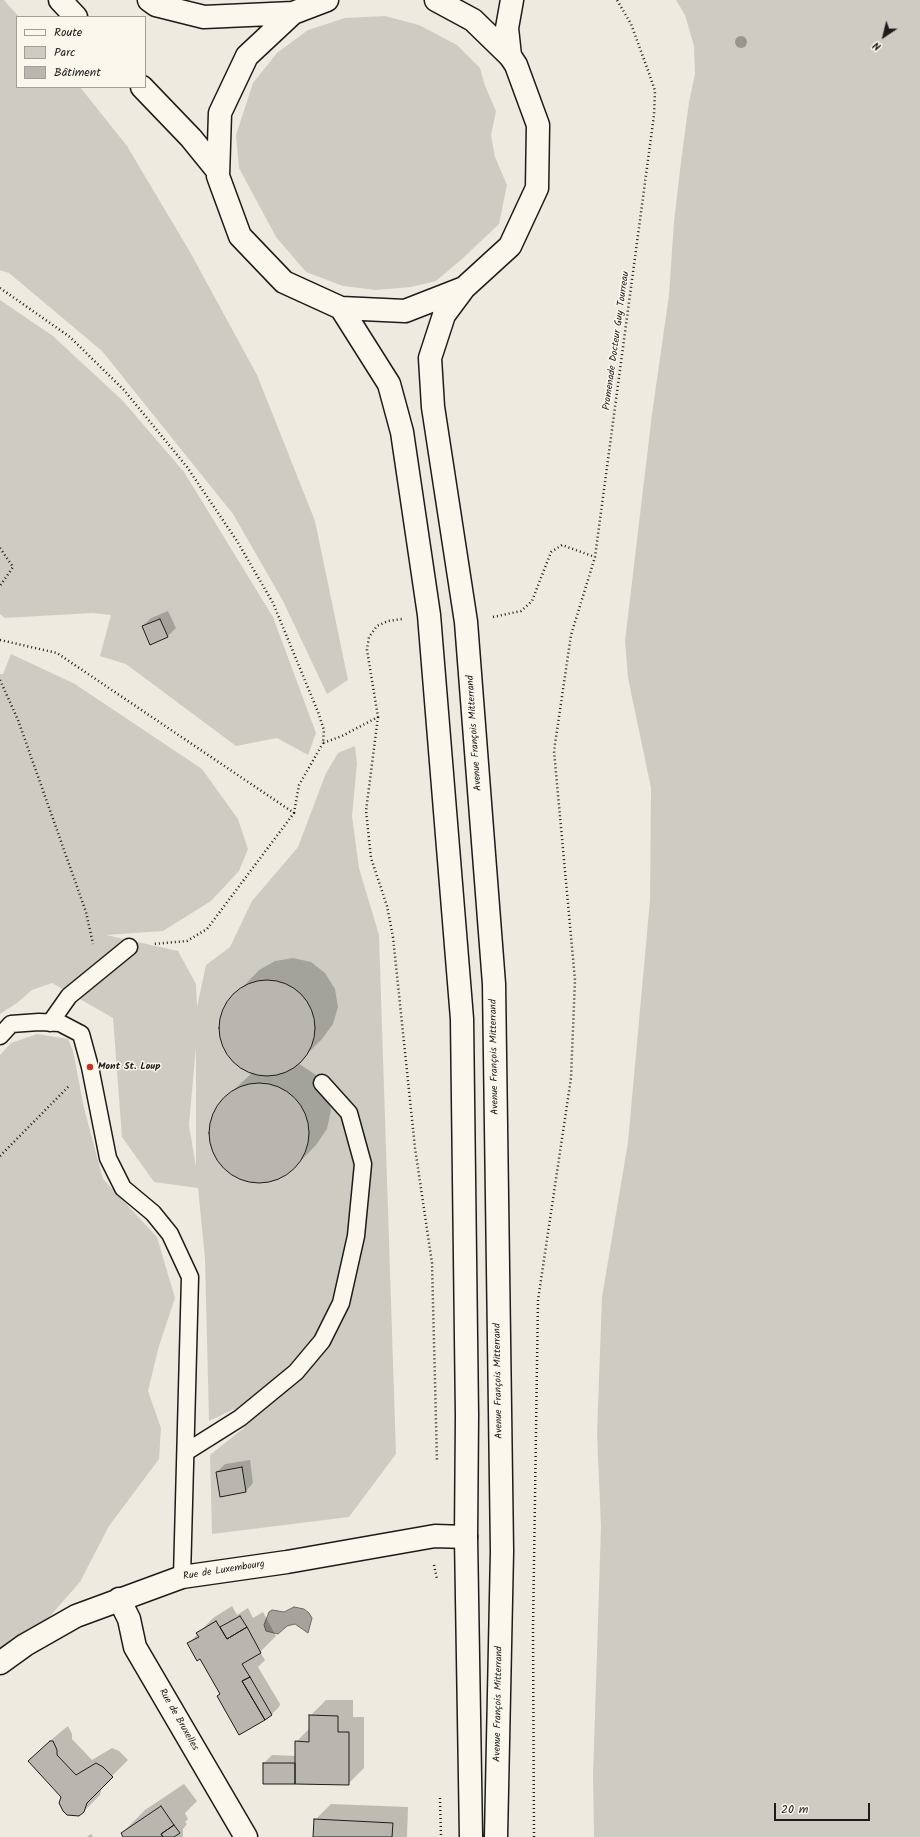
<!DOCTYPE html>
<html>
<head>
<meta charset="utf-8">
<style>
	body { margin:0 }
	#map { position:relative; width:920px; height:1837px; overflow:hidden; background:#eeeadf; font-family:Kalam,sans-serif }
	canvas { display:block }
	.legend { position:absolute; left:16px; top:16px; width:130px; height:72px; box-sizing:border-box; background:#fbf7ec; border:1px solid #a29f99; margin:0; padding:5px 7px; list-style:none; font-size:12px; color:#1c1c1c }
	.legend li { display:flex; align-items:center; gap:8px; height:20px }
	.legend b { width:20px; border:1px solid #a29f99 }
	.north { position:absolute; left:864px; top:16px; width:40px; height:40px; -webkit-text-stroke:3px #fbf7ec; paint-order:stroke; rotate:215deg; font-size:11px; font-weight:700; line-height:16px; text-align:center; color:#1c1c1c }
	.north::after { content:''; display:block; margin:auto; width:14px; height:18px; background:#1c1c1c; clip-path:polygon(50% 0,100% 100%,50% 72%,0 100%) }
	.scale { position:absolute; left:774px; top:1803px; width:96px; height:18px; box-sizing:border-box; border:2px solid #1c1c1c; border-top:0; padding-left:5px; font-size:12px; line-height:14px; white-space:nowrap; color:#1c1c1c; -webkit-text-stroke:3px #fbf7ec; paint-order:stroke }
</style>
</head>
<body>
<div id="map">
<canvas width="920" height="1837"></canvas>
<ul class="legend">
<li><b style="height:5px;background:#fbf7ec"></b>Route</li>
<li><b style="height:11px;background:#ceccc2"></b>Parc</li>
<li><b style="height:11px;background:#b9b6af"></b>Bâtiment</li>
</ul>
<div class="north">N</div>
<div class="scale">20 m</div>
</div>
<script>
const context = document.querySelector('canvas').getContext('2d');
context.lineJoin = 'round';
function fill(path, color) { context.fillStyle = color; context.fill(path, 'evenodd'); }
const shape = rows => new Path2D(rows.map(r => 'M' + r).join(''));
function trace(path, color, width, dash) { context.strokeStyle = color; context.lineWidth = width; context.lineCap = dash ? 'butt' : 'round'; context.setLineDash(dash || []); context.stroke(path); }
function label(font, color, halo, rows, align = 'center') {
  context.font = font + ' Kalam,sans-serif'; context.lineWidth = 3; context.setLineDash([]); context.textBaseline = 'middle'; context.strokeStyle = halo; context.fillStyle = color; for (const [text, x, y, turn = 0] of rows) {
    context.save(); context.translate(x, y); context.rotate((+turn || 0) * Math.PI / 180); context.textAlign = isNaN(turn) ? turn : align; if (halo) context.strokeText(text, 0, 0); context.fillText(text, 0, 0); context.restore();
  }
}
const green = shape([
	[0,0,4,0,19,17,17,17,17,87,80,87,127,146,190,252,257,375,315,521,348,680,327,694,283,601,233,514,102,351,9,273,0,270],
	[676,0,920,0,920,1837,594,1837,593,1775,601,1527,597,1433,602,1297,628,1142,650,900,651,788,628,678,625,641,652,414,669,295,674,222,681,162,689,102,695,74,694,46,685,15],
	[385,16,419,25,457,45,480,68,485,86,496,111,491,135,495,157,507,185,499,224,462,259,436,281,411,287,376,290,343,286,306,272,276,237,239,168,236,135,253,83,277,53,308,30,345,18],
	[0,300,53,336,123,401,184,472,273,617,316,733,308,755,277,738,236,746,126,664,100,656,111,615,92,613,5,618,0,614],
	[11,654,75,684,202,769,238,819,248,849,239,871,211,901,163,931,106,935,178,951,196,984,197,1007,206,965,230,947,252,901,298,847,326,773,338,753,355,746,357,763,352,816,359,868,379,935,396,1454,349,1517,212,1534,210,1455,245,1427,234,1409,209,1421,205,1259,198,1188,154,1182,122,1137,113,1018,52,983,32,990,17,1003,0,1014,0,674,3,674],
	[196,1047,196,1167,189,1125],
	[37,1034,68,1039,73,1051,84,1108,103,1179,157,1237,175,1298,159,1346,148,1391,161,1428,159,1459,109,1526,80,1582,43,1624,14,1637,0,1648,0,1055,11,1043]
]);
const water = shape([
	[294,1607,304,1609,309,1613,312,1618,308,1633,295,1624,287,1626,278,1634,266,1631,264,1625,269,1612,272,1610,284,1612,294,1607]
]);
const shadow = shape([
	[168,611,176,628,168,636,151,643,143,626,151,618],
	[293,958,311,962,325,973,335,989,338,1007,333,1024,322,1039,298,1063,316,1075,327,1091,331,1110,327,1129,316,1145,293,1169,276,1179,266,1181,246,1180,229,1171,216,1156,211,1137,213,1118,222,1101,253,1072,248,1071,233,1060,223,1044,221,1026,225,1008,236,994,259,970,275,961],
	[250,1460,253,1483,246,1491,217,1472,225,1464],
	[232,1606,237,1615,248,1608,253,1618,263,1612,276,1636,260,1652,265,1660,258,1667,280,1704,279,1707,271,1715,218,1696,221,1693,201,1658,188,1644,213,1618],
	[326,1700,353,1700,353,1717,364,1717,364,1768,348,1784,264,1763,272,1755,296,1756,296,1742,310,1728,310,1716],
	[68,1726,72,1734,72,1739,92,1760,112,1748,119,1751,128,1760,102,1786,100,1795,84,1811,62,1797,45,1745],
	[184,1784,197,1801,185,1813,188,1819,185,1822,187,1824,183,1829,183,1837,124,1837,122,1833,145,1810],
	[331,1804,408,1807,407,1837,314,1837,315,1820],
	[91,1834,93,1837,87,1837]
]);
const building = shape([
	[160,619,168,637,150,645,142,626,160,619],
	'219 1028a48 48 0 1 1 96 0a48 48 0 1 1-96 0Z',
	'209 1133a50 50 0 1 1 100 0a50 50 0 1 1-100 0Z',
	[242,1467,246,1492,220,1497,216,1472,242,1467],
	[240,1616,247,1627,227,1639,220,1627,240,1616],
	[216,1621,227,1639,247,1627,261,1653,242,1664,250,1677,242,1681,265,1720,239,1735,217,1696,220,1694,200,1659,197,1661,187,1643,199,1637,196,1633,216,1621],
	[250,1677,272,1715,265,1720,242,1681,250,1677],
	[309,1715,338,1716,338,1732,349,1732,349,1785,295,1784,295,1741,309,1742,309,1715],
	[50,1741,53,1741,57,1750,57,1755,76,1775,96,1763,103,1767,113,1777,87,1803,84,1812,79,1816,67,1815,63,1811,59,1803,61,1797,28,1761,50,1741],
	[263,1763,295,1763,295,1784,263,1784,263,1763],
	[161,1806,174,1825,161,1834,163,1837,123,1837,121,1833,161,1806],
	[314,1819,393,1823,392,1837,313,1837,314,1819],
	[174,1825,180,1833,174,1837,163,1837,161,1834,174,1825]
]);
const path = shape([
	[0,288,70,337,124,390,187,467,237,541,273,603,318,712,324,730,323,743,342,736,378,717,367,650,369,637,377,626,388,621,402,619],
	[0,548,13,567,0,586],
	[493,617,521,611,532,601,551,552,562,545,595,557],
	[0,640,57,653,294,813,207,929,187,941,153,944],
	[0,680,18,720,86,912,93,944],
	[378,717,366,811,371,858,387,906,393,937,415,1148,432,1263,437,1462],
	[294,813,299,785,323,743],
	[0,1156,69,1086],
	[434,1565,437,1579],
	[440,1798,441,1837],
	[534,1837,533,1628,538,1300,571,1078,575,980,554,751,571,635,595,557,654,115,655,91,650,76,631,24,617,0]
]);
const service = shape([
	[50,1023,69,996,129,947],
	[0,1036,11,1024,39,1022,60,1023,81,1034,90,1067,108,1158,123,1188,153,1213,170,1234,190,1277,182,1577],
	[186,1452,240,1418,296,1372,322,1341,341,1303,356,1236,363,1164,349,1113,322,1083]
]);
const minor = shape([
	[510,56,507,28,512,0],
	[119,1599,129,1619,135,1647,246,1837],
	[0,1663,25,1645,76,1616,182,1577,287,1562,435,1536,466,1537]
]);
const secondary = shape([
	[60,0,76,17],
	[149,0,156,5,204,17,293,13],
	[327,0,293,13,247,56,220,113,218,176,240,236,284,282,341,308,405,311,464,288,510,246,537,188,538,125,516,65,510,56,473,20,436,0],
	[142,87,191,138,217,170],
	[464,288,444,315,430,358,433,407,466,622,494,984,502,1551,496,1837],
	[341,308,389,384,402,432,429,615,462,1019,467,1416,466,1537,471,1837]
]);
const trees = [
	[741,42]
];
const markers = [
	[90,1067,4,"#c8321e"]
];
const streetNames = [
	["Promenade Docteur Guy Tourreau",617,341,-82],
	["Avenue François Mitterrand",475,733,-94],
	["Avenue François Mitterrand",495,1057,-91],
	["Avenue François Mitterrand",499,1381,-91],
	["Rue de Luxembourg",224,1571,-9],
	["Avenue François Mitterrand",499,1704,-89],
	["Rue de Bruxelles",178,1720,60]
];
const poiNames = [
	["Mont St. Loup",98,1067]
];
fill(green, '#ceccc2');
fill(water, '#a6a39d');
trace(water, '#6f6d69', 1);
fill(shadow, '#0003');
fill(building, '#b9b6af');
trace(building, '#1c1c1c', 1);
trace(service, '#1c1c1c', 19);
trace(minor, '#1c1c1c', 25);
trace(secondary, '#1c1c1c', 25);
trace(path, '#1c1c1c', 2.5, [1, 3]);
trace(service, '#fbf7ec', 16);
trace(minor, '#fbf7ec', 22);
trace(secondary, '#fbf7ec', 22);
context.fillStyle = '#98968f';
for (const [x, y] of trees) { context.beginPath(); context.arc(x, y, 6, 0, 2 * Math.PI); context.fill(); }
for (const [x, y, r, color] of markers) { const dot = new Path2D(); dot.arc(x, y, r, 0, 2 * Math.PI); context.fillStyle = color; context.fill(dot); trace(dot, '#fbf7ec', 1.5); }
label('10px', '#1c1c1c', '#fbf7ec', streetNames);
label('bold 10px', '#1c1c1c', '#fbf7ec', poiNames, 'left');
</script>
</body>
</html>
